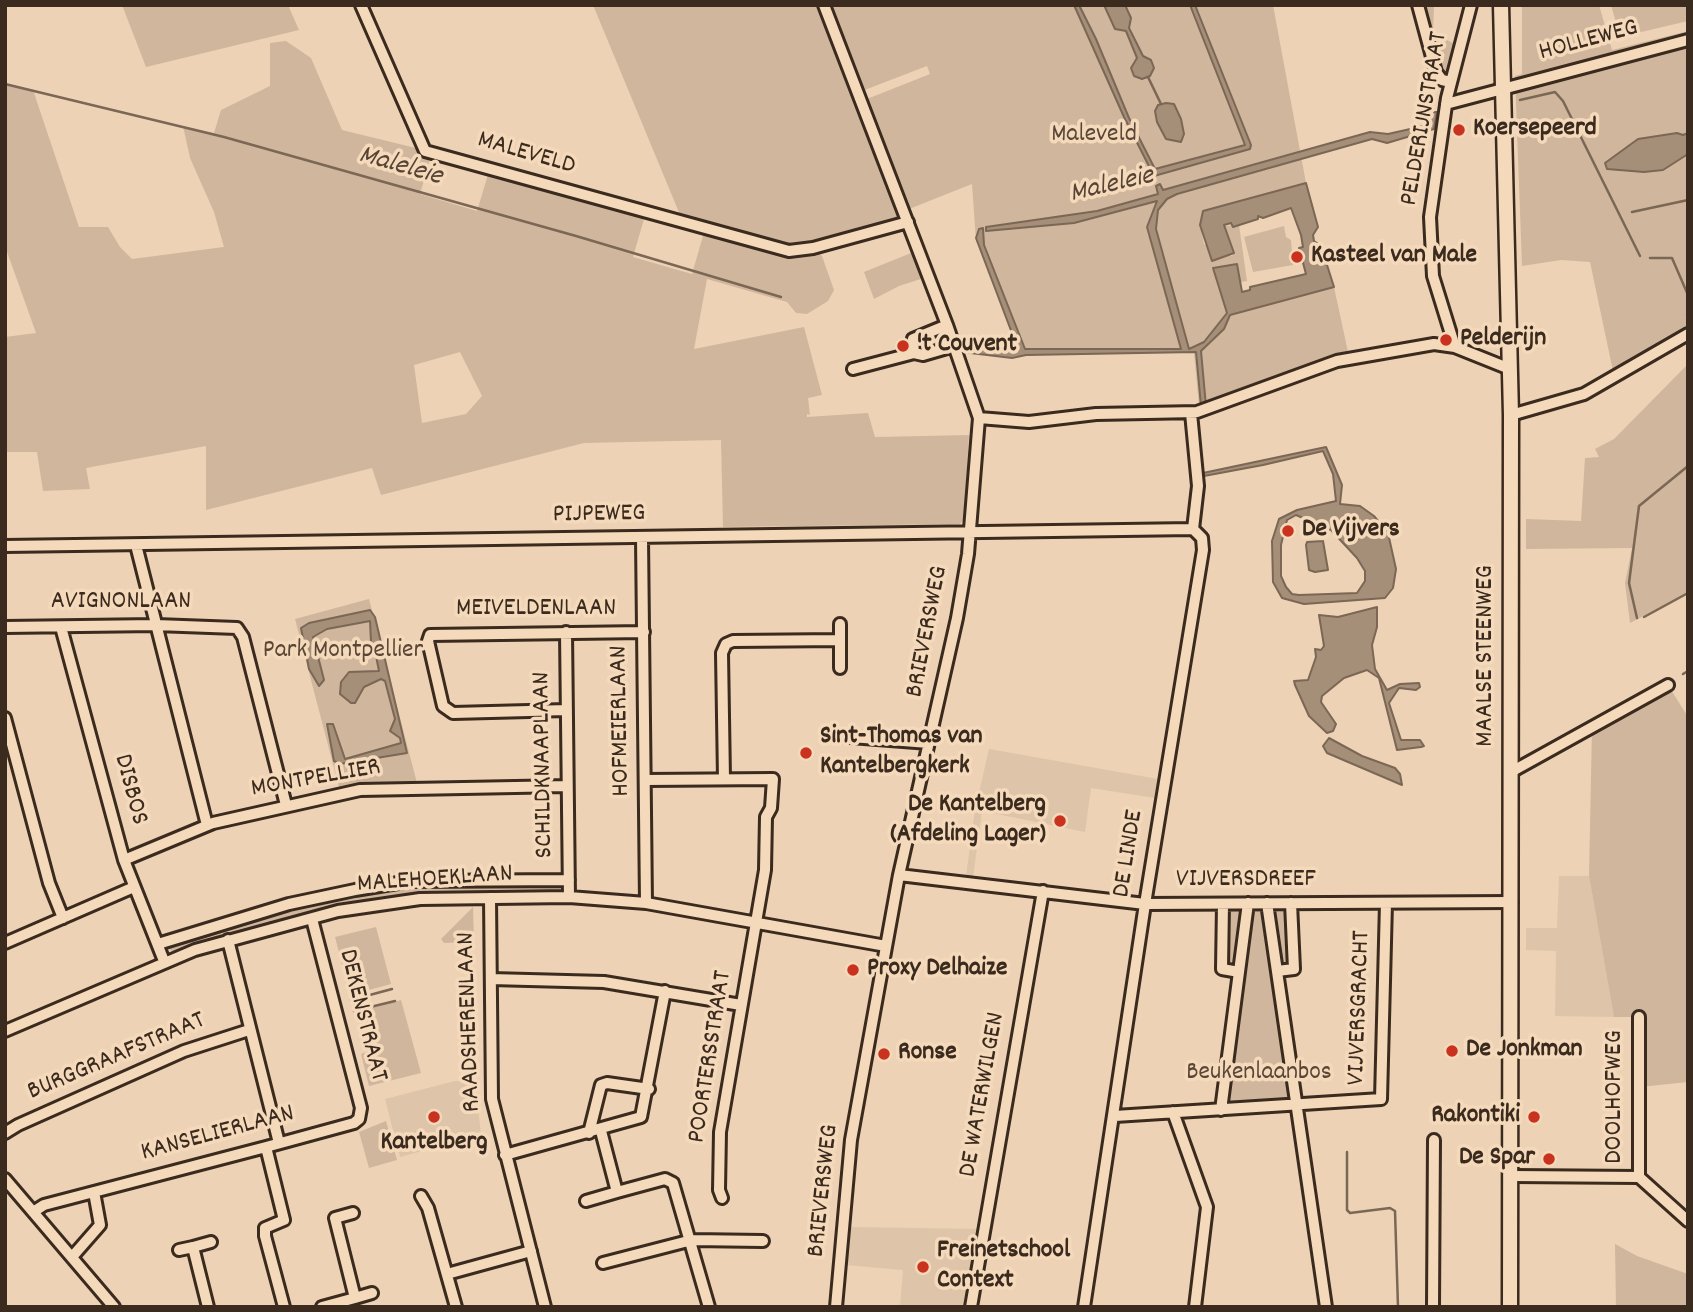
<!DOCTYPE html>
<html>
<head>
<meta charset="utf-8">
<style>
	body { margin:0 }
	#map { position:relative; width:1693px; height:1312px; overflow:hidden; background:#edd2b5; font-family:Dekko,sans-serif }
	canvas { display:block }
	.frame { position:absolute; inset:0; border:7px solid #3b2a1e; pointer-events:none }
</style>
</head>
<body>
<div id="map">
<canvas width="1693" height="1312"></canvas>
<div class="frame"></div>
</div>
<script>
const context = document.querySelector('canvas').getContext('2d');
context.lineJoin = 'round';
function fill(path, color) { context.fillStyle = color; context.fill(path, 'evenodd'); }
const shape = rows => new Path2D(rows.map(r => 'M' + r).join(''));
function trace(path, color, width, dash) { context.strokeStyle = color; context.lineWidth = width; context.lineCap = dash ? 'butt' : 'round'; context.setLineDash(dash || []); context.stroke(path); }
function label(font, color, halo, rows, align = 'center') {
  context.font = font + ' Dekko,sans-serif'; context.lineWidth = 7; context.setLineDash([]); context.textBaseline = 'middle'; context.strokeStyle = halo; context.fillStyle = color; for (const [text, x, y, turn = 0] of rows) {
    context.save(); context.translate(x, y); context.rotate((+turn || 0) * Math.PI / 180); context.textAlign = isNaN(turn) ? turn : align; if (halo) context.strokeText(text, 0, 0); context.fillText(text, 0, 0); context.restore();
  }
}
const built = shape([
	[989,749,1158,779,1155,798,1091,788,1085,832,982,811,973,877,966,876,975,810],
	[1559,876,1589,876,1614,1017,1555,1016,1556,951,1526,950,1526,928,1557,928],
	[455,1081,475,1081,481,1135,400,1157,385,1099],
	[849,1227,979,1229,964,1307,900,1307,903,1270,846,1265]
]);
const green = shape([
	[122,5,288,5,299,30,146,67],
	[593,5,821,5,900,210,895,223,814,249,822,256,834,290,828,301,807,314,796,313,787,302,707,279,694,349,804,327,822,395,808,398,810,415,807,414,807,417,868,413,875,437,969,435,964,519,960,524,723,527,721,440,584,443,381,495,372,468,206,510,206,446,86,468,90,489,43,491,37,452,5,452,5,337,36,333,5,246,5,83,33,90,79,227,108,227,120,247,132,259,224,247,214,212,190,158,183,126,214,133,221,110,270,86,270,43,286,41,311,58,342,130,432,152,420,194,477,211,490,168,646,212,633,257,692,274,705,229,683,222],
	[460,352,482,396,466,414,422,423,414,365],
	[830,5,1273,5,1306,183,1203,211,1200,225,1204,244,1232,256,1234,253,1224,226,1239,225,1247,281,1241,282,1237,265,1213,268,1227,313,1231,315,1334,287,1348,352,1199,406,1194,353,1020,352,976,241,972,184,909,209,867,99,930,74,927,66,862,91],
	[1414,5,1434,5,1433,33,1461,47,1451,82,1434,80],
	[1522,5,1599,5,1612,50,1688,31,1688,329,1613,371,1590,262,1561,260,1522,266,1515,76,1522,74],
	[1611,5,1688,5,1688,21,1620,37],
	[1284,226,1286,237,1291,240,1293,265,1253,272,1244,237],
	[916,251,927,277,899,286,874,299,864,272],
	[1688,364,1688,593,1630,623,1625,583,1632,548,1526,549,1526,519,1581,521,1585,458,1599,457,1595,449,1614,439],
	[369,599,417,783,342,788,339,787,295,619],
	[1668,685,1688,717,1688,1082,1640,1087,1639,1017,1614,1017,1589,876,1592,727],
	[409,885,559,885,560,888,558,893,407,897,177,953,168,949,168,945,209,930,354,893],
	[1240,906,1244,910,1236,967,1225,965,1227,909],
	[473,907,474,942,444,943,441,939],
	[1273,907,1287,908,1291,964,1280,967],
	[1252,910,1266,911,1292,1103,1225,1105],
	[376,927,391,984,350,995,335,937],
	[401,1000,421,1073,369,1086,361,1054,367,1052,364,1037,372,1035,369,1023,360,1026,357,1012],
	[462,1001,474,1001,475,1048,462,1049],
	[386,1121,397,1160,369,1168,359,1132],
	[1615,1244,1637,1256,1688,1274,1688,1307,1616,1307]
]);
const water = shape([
	[1074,5,1079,5,1096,39,1129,118,1155,169,1245,145,1190,5,1195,5,1251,145,1250,149,1154,176,1124,117,1074,5],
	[1104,5,1125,5,1131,18,1129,28,1143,56,1151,60,1154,68,1150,76,1142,79,1134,76,1131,68,1137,58,1126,31,1115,29,1104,5],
	[1166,103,1174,104,1181,119,1184,134,1181,142,1166,139,1157,122,1155,111,1158,105,1166,103],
	[1431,112,1437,112,1434,129,1387,143,1372,139,1177,194,1167,199,1158,210,1156,229,1189,349,1204,342,1227,313,1213,268,1237,264,1242,292,1250,290,1250,287,1306,274,1299,248,1303,247,1301,235,1291,208,1263,218,1258,216,1258,219,1233,227,1231,223,1224,225,1234,253,1212,261,1200,225,1203,211,1306,183,1318,227,1313,235,1314,241,1321,246,1334,287,1230,315,1224,329,1201,351,1206,406,1201,406,1196,352,1026,355,1012,358,962,352,963,348,970,347,996,352,1018,349,976,238,979,229,983,228,984,245,1025,349,1181,349,1147,227,1157,201,1074,223,986,231,986,227,1097,211,1158,194,1156,186,1160,184,1163,190,1370,132,1388,134,1428,125,1431,112],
	[1677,133,1683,135,1688,133,1688,154,1663,170,1644,172,1607,169,1605,163,1638,139,1677,133],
	[1326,447,1342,485,1340,504,1360,506,1374,516,1388,533,1396,569,1393,588,1385,598,1304,604,1282,598,1273,582,1272,541,1279,519,1297,510,1336,501,1333,474,1323,451,1263,465,1204,476,1203,473,1326,447],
	[1296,515,1331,530,1357,558,1365,571,1365,581,1357,593,1299,595,1292,594,1286,587,1281,576,1281,545,1287,520,1296,515],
	[1323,541,1328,570,1315,572,1309,570,1306,545,1307,542,1323,541],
	[1377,607,1377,627,1372,645,1375,669,1387,690,1400,684,1419,683,1420,687,1416,690,1399,688,1389,703,1401,740,1420,740,1424,746,1421,747,1397,750,1379,678,1367,670,1344,678,1322,696,1321,702,1336,724,1333,731,1327,733,1309,716,1295,685,1294,681,1308,680,1316,657,1315,649,1321,650,1324,646,1319,615,1338,617,1377,607],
	[370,610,375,617,407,753,340,764,334,761,327,724,333,724,345,759,401,743,400,738,390,731,395,719,385,681,381,679,364,687,355,703,351,703,340,694,341,682,349,672,379,671,375,651,368,652,367,649,371,642,370,621,327,629,313,637,324,680,319,686,309,669,301,628,309,623,370,610],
	[1329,738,1362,756,1395,768,1400,774,1402,785,1327,753,1323,746,1329,738]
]);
const stream = shape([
	[1148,77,1161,104],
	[5,84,224,137,576,236,781,297],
	[1520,100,1555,92,1563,101,1640,256],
	[1632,212,1688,200],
	[1650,258,1672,258,1688,295],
	[1687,315,1688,315],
	[1644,617,1688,593],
	[1637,618,1629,583,1639,506,1688,466],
	[1683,674,1688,671],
	[351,1000,392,989],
	[354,1011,395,1001],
	[1347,1152,1347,1210,1350,1213,1390,1208,1395,1211,1398,1307]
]);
const minor = shape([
	[361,5,425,151,789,251,813,248,908,222],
	[824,5,947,325,979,418,968,554,957,618,899,875,851,1140,836,1307],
	[1418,5,1436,72,1442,80,1451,82],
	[1446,104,1688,40],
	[947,325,913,339,914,353,923,355,954,346],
	[1455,347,1433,276,1430,217,1447,98,1471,5],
	[853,369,914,353],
	[1191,413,1198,486,1193,529],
	[1511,415,1584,394,1688,334],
	[979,418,1029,422,1096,414,1197,412,1337,361,1434,344,1455,347,1510,369],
	[642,538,646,903],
	[136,545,207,825],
	[5,546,1193,529],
	[840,624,840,640],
	[5,627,156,625,237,628,243,637,286,805],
	[61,627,124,860,164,961],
	[566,632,569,897],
	[567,710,453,713,443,706,428,641,430,635,644,632],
	[5,718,49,883,63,918],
	[838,736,929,743],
	[1511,772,1668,685],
	[724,779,722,653,726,644,733,641,840,640,840,668],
	[646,780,773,779,771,808,766,817,765,870,720,1132,719,1190,722,1198],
	[124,860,213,823,360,790,567,786],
	[899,875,1145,904,1512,902],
	[490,898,492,1099,545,1307],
	[1267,903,1326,1307],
	[1223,904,1222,969,1239,972],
	[228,940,279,1143],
	[5,943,134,887],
	[158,944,289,904,355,890,410,881,569,880],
	[1277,971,1294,969,1291,903],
	[491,979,604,982,741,1005],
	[1639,1017,1639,1177],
	[5,1031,195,950,338,911,420,899,569,897,646,903,886,946],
	[1221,1110,1248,903],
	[1173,1112,1207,1207,1195,1307],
	[1115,1116,1381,1099,1386,903],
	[601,1131,617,1192,665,1179,673,1183,709,1307],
	[5,1133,18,1125,184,1051,249,1030],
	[589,1133,601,1085,607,1083,649,1089],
	[266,1147,284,1220,265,1228,265,1236,284,1307],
	[505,1155,641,1117,665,991],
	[1512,1176,1639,1177,1688,1221],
	[5,1179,114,1307],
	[421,1196,428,1208,456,1307],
	[586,1201,617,1192],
	[33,1212,44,1205,266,1147,354,1123,359,1119,361,1108,312,919],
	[353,1213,335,1218,355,1298,372,1293],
	[193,1247,211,1242],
	[179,1250,193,1247,208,1307],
	[72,1257,100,1225,94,1192],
	[603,1263,692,1240,763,1241],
	[447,1274,531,1251],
	[322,1307,355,1298],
	[971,1307,1043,891],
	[1084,1307,1145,904,1203,550,1202,538,1193,529],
	[1433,1307,1434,1140]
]);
const major = shape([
	[1501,5,1511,415,1510,1307]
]);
const markers = [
	[1459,130,7,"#c8321e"],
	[1297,257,7,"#c8321e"],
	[1446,340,7,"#c8321e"],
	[903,346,7,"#c8321e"],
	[1288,531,7,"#c8321e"],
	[806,753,7,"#c8321e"],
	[1060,821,7,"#c8321e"],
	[853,970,7,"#c8321e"],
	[1452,1051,7,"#c8321e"],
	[884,1054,7,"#c8321e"],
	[434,1117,7,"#c8321e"],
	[1534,1117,7,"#c8321e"],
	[1549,1159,7,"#c8321e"],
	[923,1267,7,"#c8321e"]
];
const streetNames = [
	["HOLLEWEG",1589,42,-15],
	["PELDERIJNSTRAAT",1426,119,-80],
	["MALEVELD",526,155,16],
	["PIJPEWEG",599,516,-1],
	["AVIGNONLAAN",121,603],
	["MEIVELDENLAAN",536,610],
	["BRIEVERSWEG",929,632,-79],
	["MAALSE STEENWEG",1487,656,-90],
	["HOFMEIERLAAN",622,721,-91],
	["SCHILDKNAAPLAAN",545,765,-91],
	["MONTPELLIER",316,780,-10],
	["DISBOS",129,790,75],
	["DE LINDE",1130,854,-81],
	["MALEHOEKLAAN",435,881,-4],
	["VIJVERSDREEF",1246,881],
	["VIJVERSGRACHT",1361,1008,-88],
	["DEKENSTRAAT",361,1016,76],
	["RAADSHERENLAAN",471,1022,-92],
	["POORTERSSTRAAT",712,1057,-81],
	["BURGGRAAFSTRAAT",117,1058,-23],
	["DE WATERWILGEN",984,1095,-80],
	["DOOLHOFWEG",1616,1097,-90],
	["KANSELIERLAAN",218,1135,-15],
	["BRIEVERSWEG",825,1191,-84]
];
const poiNames = [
	["Koersepeerd",1473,130],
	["Kasteel van Male",1311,257],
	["Pelderijn",1460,340],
	["'t Couvent",917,346],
	["De Vijvers",1302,531],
	["Sint-Thomas van",820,738],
	["Kantelbergkerk",820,768],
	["De Kantelberg",1046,806,"right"],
	["(Afdeling Lager)",1046,836,"right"],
	["Proxy Delhaize",867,970],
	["De Jonkman",1466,1051],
	["Ronse",898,1054],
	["Rakontiki",1520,1117,"right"],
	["Kantelberg",434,1144,"center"],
	["De Spar",1535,1159,"right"],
	["Freinetschool",937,1252],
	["Context",937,1282]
];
const parkNames = [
	["Maleveld",1094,136],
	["Park Montpellier",343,652],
	["Beukenlaanbos",1259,1074]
];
const waterNames = [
	["Maleleie",400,168,16],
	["Maleleie",1112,187,-13]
];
fill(built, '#dec4a8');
fill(green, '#d0b69c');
fill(water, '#a68f79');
trace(water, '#7b6755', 2);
trace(stream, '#7b6755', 2.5);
trace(minor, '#3b2a1e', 16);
trace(major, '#3b2a1e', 19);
trace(minor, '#f4d9bb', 10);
trace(major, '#f4d9bb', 14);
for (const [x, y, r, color] of markers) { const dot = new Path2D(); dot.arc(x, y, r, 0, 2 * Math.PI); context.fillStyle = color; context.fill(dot); trace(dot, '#f4d9bb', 2.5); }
label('26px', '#3b2a1e', '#f4d9bb', streetNames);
label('bold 26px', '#3b2a1e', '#f4d9bb', poiNames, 'left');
label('26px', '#594637', '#f4d9bb', parkNames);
label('italic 28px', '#564335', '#f4d9bb', waterNames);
</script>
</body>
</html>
